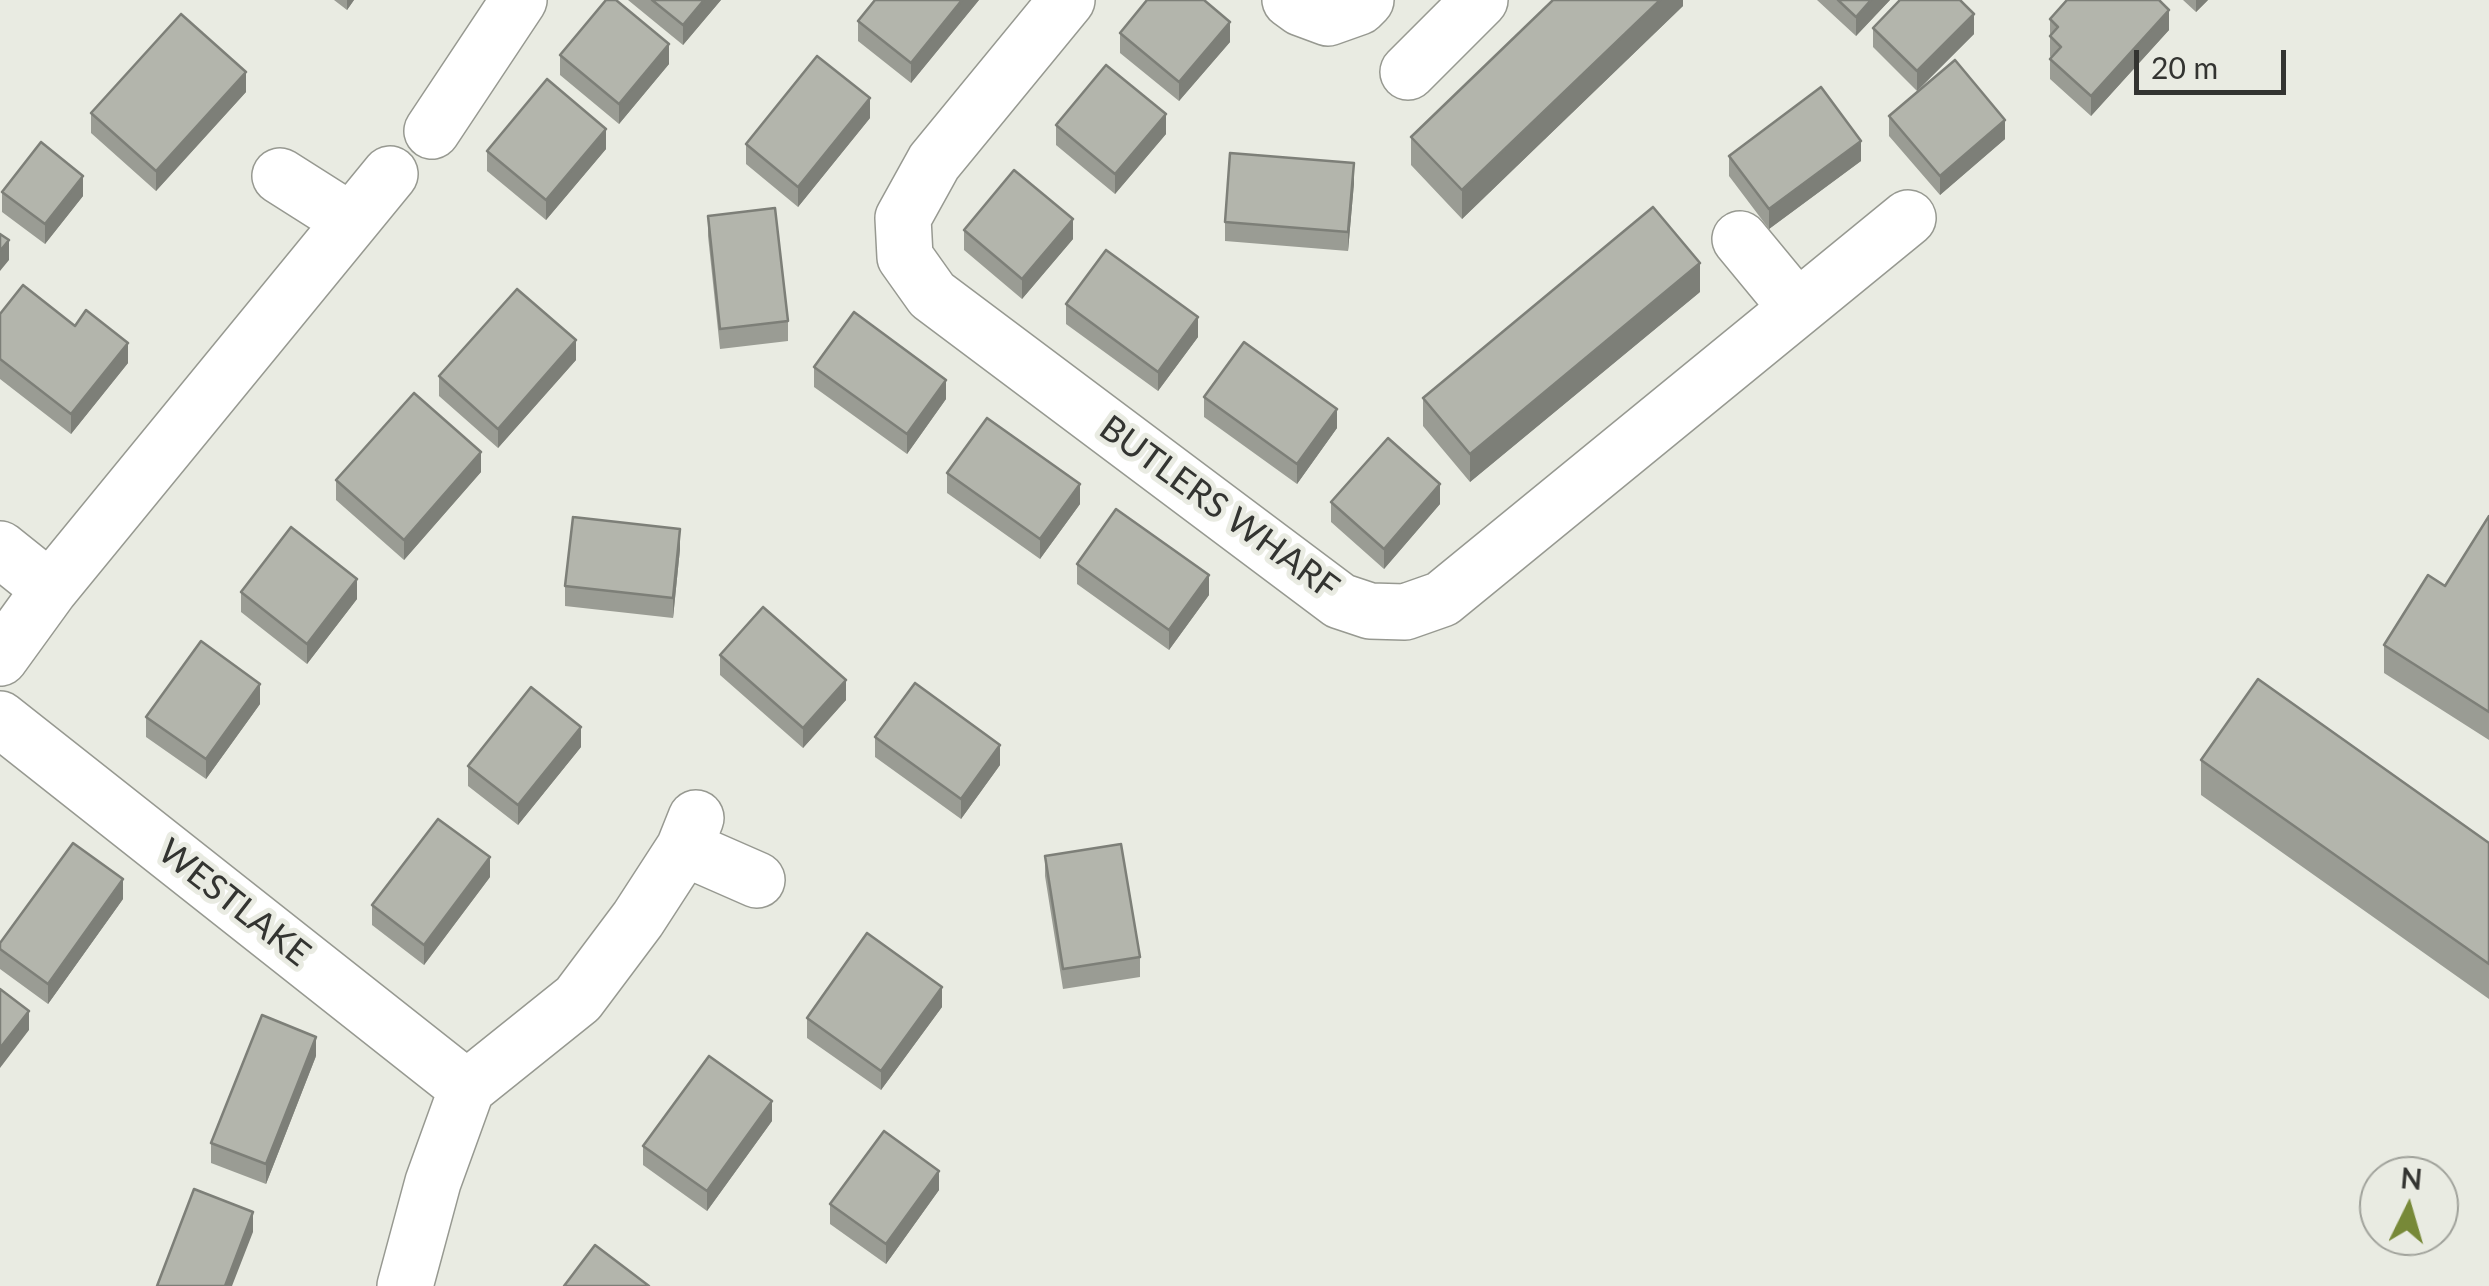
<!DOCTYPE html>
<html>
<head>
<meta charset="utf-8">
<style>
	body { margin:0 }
	#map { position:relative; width:2489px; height:1286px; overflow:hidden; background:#e9ebe2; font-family:Lato,sans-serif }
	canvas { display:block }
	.north { position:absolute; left:2359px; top:1156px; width:100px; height:100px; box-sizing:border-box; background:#e9ebe2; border:2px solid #a0a29b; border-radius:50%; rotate:5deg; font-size:28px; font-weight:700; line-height:40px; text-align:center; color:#333431 }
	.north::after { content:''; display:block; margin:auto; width:35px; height:45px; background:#778938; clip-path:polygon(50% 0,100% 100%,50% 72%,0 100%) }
	.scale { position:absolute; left:2134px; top:50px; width:152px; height:45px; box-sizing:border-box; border:5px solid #333431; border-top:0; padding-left:12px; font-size:30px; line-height:35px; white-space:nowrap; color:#333431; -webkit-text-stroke:8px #e9ebe2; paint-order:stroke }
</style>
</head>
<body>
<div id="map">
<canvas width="2489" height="1286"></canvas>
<div class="north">N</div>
<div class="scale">20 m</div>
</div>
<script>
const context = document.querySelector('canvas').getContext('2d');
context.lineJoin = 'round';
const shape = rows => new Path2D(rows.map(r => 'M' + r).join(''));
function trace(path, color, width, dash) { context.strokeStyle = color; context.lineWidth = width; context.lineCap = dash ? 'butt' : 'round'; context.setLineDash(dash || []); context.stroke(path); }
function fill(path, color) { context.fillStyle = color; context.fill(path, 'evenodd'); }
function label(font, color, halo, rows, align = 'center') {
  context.font = font + ' Lato,sans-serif'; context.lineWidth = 10; context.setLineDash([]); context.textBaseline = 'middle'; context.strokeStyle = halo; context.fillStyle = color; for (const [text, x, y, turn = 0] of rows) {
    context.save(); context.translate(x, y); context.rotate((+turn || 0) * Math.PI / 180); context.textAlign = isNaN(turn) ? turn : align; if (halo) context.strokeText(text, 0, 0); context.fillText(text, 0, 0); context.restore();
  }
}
const minor = shape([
	[1067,0,934,162,903,218,905,257,932,295,1340,601,1370,611,1405,612,1442,599,1908,218],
	[1290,0,1301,8,1328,18,1359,7,1366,0],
	[1408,72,1480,0],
	[432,131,519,0],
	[280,176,351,221],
	[1740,239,1797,308],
	[0,549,50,589],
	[0,658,50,589,390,174],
	[0,719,467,1088],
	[684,848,757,880],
	[405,1286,433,1182,467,1088,578,999,638,919,684,848,696,818]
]);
const wall = shape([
	[334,0,354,0,347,10],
	[628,0,721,0,683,45],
	[875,0,979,0,911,83,858,41,858,21],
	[1683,0,1683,6,1462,219,1411,165,1411,137],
	[1817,0,1890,0,1856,36],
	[2183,0,2208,0,2196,12],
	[2050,19,2169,30,2091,116,2050,79,2050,59,2051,58,2050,56],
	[1873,28,1974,34,1917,91,1873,47],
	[1120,33,1230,42,1179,101,1120,53],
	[560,55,669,64,619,124,560,75],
	[246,92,156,191,91,133,91,113],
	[1889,116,2005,139,1940,195,1889,136],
	[870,118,798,207,746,164,746,144],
	[1056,125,1166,134,1115,194,1056,145],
	[606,149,546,220,487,171,487,151],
	[1729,156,1861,161,1769,229,1729,176],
	[1354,183,1348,251,1225,241,1225,222],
	[2,192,83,196,45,244,2,212],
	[708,216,788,321,788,341,720,349,708,236],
	[964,230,1073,239,1022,299,964,250],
	[1700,292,1470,482,1423,426,1423,398],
	[1066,304,1198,337,1158,391,1066,324],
	[0,314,75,326,128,363,71,434,0,379],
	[576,360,498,448,439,396,439,376],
	[814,367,946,399,907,454,814,387],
	[1204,397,1337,428,1297,484,1204,417],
	[481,472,404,560,336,500,336,480],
	[947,473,1080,504,1040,559,947,493],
	[1331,502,1440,504,1384,569,1331,522],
	[2489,516,2489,740,2384,673,2384,645,2445,586],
	[680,549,673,618,565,606,565,586],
	[1077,564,1209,595,1169,650,1077,584],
	[241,592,357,599,307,664,241,612],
	[720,655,846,700,803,748,720,675],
	[260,704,206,779,146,737,146,717],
	[875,737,1000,765,961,819,875,757],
	[581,747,518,825,468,786,468,766],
	[2201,760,2489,843,2489,999,2201,795],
	[1045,856,1140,957,1140,977,1063,989,1045,876],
	[490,877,424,965,372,925,372,905],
	[123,899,48,1004,0,969,0,943],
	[942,1007,881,1090,807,1038,807,1018],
	[316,1056,266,1184,211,1163,211,1143],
	[772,1121,707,1211,643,1165,643,1146],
	[939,1190,886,1264,830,1224,830,1204]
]);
const shadedWall = shape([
	[347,0,354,0,347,10],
	[704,0,721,0,683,45,683,25],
	[962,0,979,0,911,83,911,63],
	[1660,0,1683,0,1683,6,1462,219,1462,190],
	[1871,0,1890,0,1856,36,1856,17],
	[2196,0,2208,0,2196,12],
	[2169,10,2169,30,2091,116,2091,96],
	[1974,14,1974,34,1917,91,1917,71],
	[1230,22,1230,42,1179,101,1179,82],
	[669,44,669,64,619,124,619,104],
	[246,72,246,92,156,191,156,171],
	[870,98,870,118,798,207,798,187],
	[1166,114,1166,134,1115,194,1115,174],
	[2005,120,2005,139,1940,195,1940,176],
	[606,129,606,149,546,220,546,200],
	[1861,141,1861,161,1769,229,1769,209],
	[1354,163,1354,183,1348,251,1348,232],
	[83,176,83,196,45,244,45,224],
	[1073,219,1073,239,1022,299,1022,279],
	[9,240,9,260,0,271,0,251],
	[1700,263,1700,292,1470,482,1470,454],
	[1198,317,1198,337,1158,391,1158,372],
	[576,340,576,360,498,448,498,429],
	[128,343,128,363,71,434,71,414],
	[946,380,946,399,907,454,907,434],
	[1337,409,1337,428,1297,484,1297,464],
	[481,452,481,472,404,560,404,540],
	[1080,484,1080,504,1040,559,1040,539],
	[1440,484,1440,504,1384,569,1384,549],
	[680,529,680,549,673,618,673,598],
	[1209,575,1209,595,1169,650,1169,630],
	[357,579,357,599,307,664,307,644],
	[846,680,846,700,803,748,803,728],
	[260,684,260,704,206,779,206,759],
	[581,727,581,747,518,825,518,805],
	[1000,745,1000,765,961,819,961,799],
	[490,857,490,877,424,965,424,945],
	[123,879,123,899,48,1004,48,984],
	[942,987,942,1007,881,1090,881,1071],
	[29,1011,29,1030,0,1068,0,1048],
	[316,1037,316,1056,266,1184,266,1164],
	[772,1101,772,1121,707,1211,707,1191],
	[939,1171,939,1190,886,1264,886,1244],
	[253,1212,253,1232,232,1286,225,1286]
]);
const building = shape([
	[606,0,616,0,669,44,619,104,560,55,606,0],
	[652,0,704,0,683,25,652,0],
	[875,0,962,0,911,63,858,21,875,0],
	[1147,0,1204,0,1230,22,1179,82,1120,33,1147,0],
	[1553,0,1660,0,1462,190,1411,137,1553,0],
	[1838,0,1871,0,1856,17,1838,0],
	[1900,0,1960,0,1974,14,1917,71,1873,28,1900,0],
	[2067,0,2159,0,2169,10,2091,96,2050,59,2061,47,2050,36,2058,27,2050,19,2067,0],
	[181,14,246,72,156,171,91,113,181,14],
	[817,56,870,98,798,187,746,144,817,56],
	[1955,60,2005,120,1940,176,1889,116,1955,60],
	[1106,65,1166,114,1115,174,1056,125,1106,65],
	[547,79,606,129,546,200,487,151,547,79],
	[1821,87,1861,141,1769,209,1729,156,1821,87],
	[41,142,83,176,45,224,2,192,41,142],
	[1230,153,1354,163,1348,232,1225,222,1230,153],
	[1014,170,1073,219,1022,279,964,230,1014,170],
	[1653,207,1700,263,1470,454,1423,398,1653,207],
	[775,208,788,321,720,329,708,216,775,208],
	[0,234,9,240,0,251,0,234],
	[1106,250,1198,317,1158,372,1066,304,1106,250],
	[23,285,75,326,86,310,128,343,71,414,0,359,0,314,23,285],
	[517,289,576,340,498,429,439,376,517,289],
	[854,312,946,380,907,434,814,367,854,312],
	[1244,342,1337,409,1297,464,1204,397,1244,342],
	[414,393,481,452,404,540,336,480,414,393],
	[987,418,1080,484,1040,539,947,473,987,418],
	[1388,438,1440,484,1384,549,1331,502,1388,438],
	[1116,509,1209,575,1169,630,1077,564,1116,509],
	[2489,516,2489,712,2384,645,2428,575,2445,586,2489,516],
	[573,517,680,529,673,598,565,586,573,517],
	[291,527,357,579,307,644,241,592,291,527],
	[763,607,846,680,803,728,720,655,763,607],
	[201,641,260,684,206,759,146,717,201,641],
	[2258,679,2489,843,2489,964,2201,760,2258,679],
	[915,683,1000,745,961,799,875,737,915,683],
	[531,687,581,727,518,805,468,766,531,687],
	[438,819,490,857,424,945,372,905,438,819],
	[73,843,123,879,48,984,0,949,0,943,73,843],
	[1121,844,1140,957,1063,969,1045,856,1121,844],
	[867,933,942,987,881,1071,807,1018,867,933],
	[0,989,29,1011,0,1048,0,989],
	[262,1015,316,1037,266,1164,211,1143,262,1015],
	[709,1056,772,1101,707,1191,643,1146,709,1056],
	[884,1131,939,1171,886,1244,830,1204,884,1131],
	[194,1189,253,1212,225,1286,157,1286,194,1189],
	[595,1245,649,1286,564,1286,595,1245]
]);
const streetNames = [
	["BUTLERS WHARF",1219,508,36],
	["WESTLAKE",234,903,38]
];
trace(minor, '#979991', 58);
trace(minor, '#fff', 55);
fill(wall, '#9a9c94');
fill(shadedWall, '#7d7f78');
fill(building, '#b3b5ac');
trace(building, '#7d7f78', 2.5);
label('35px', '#333431', '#e9ebe2', streetNames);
</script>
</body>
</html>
